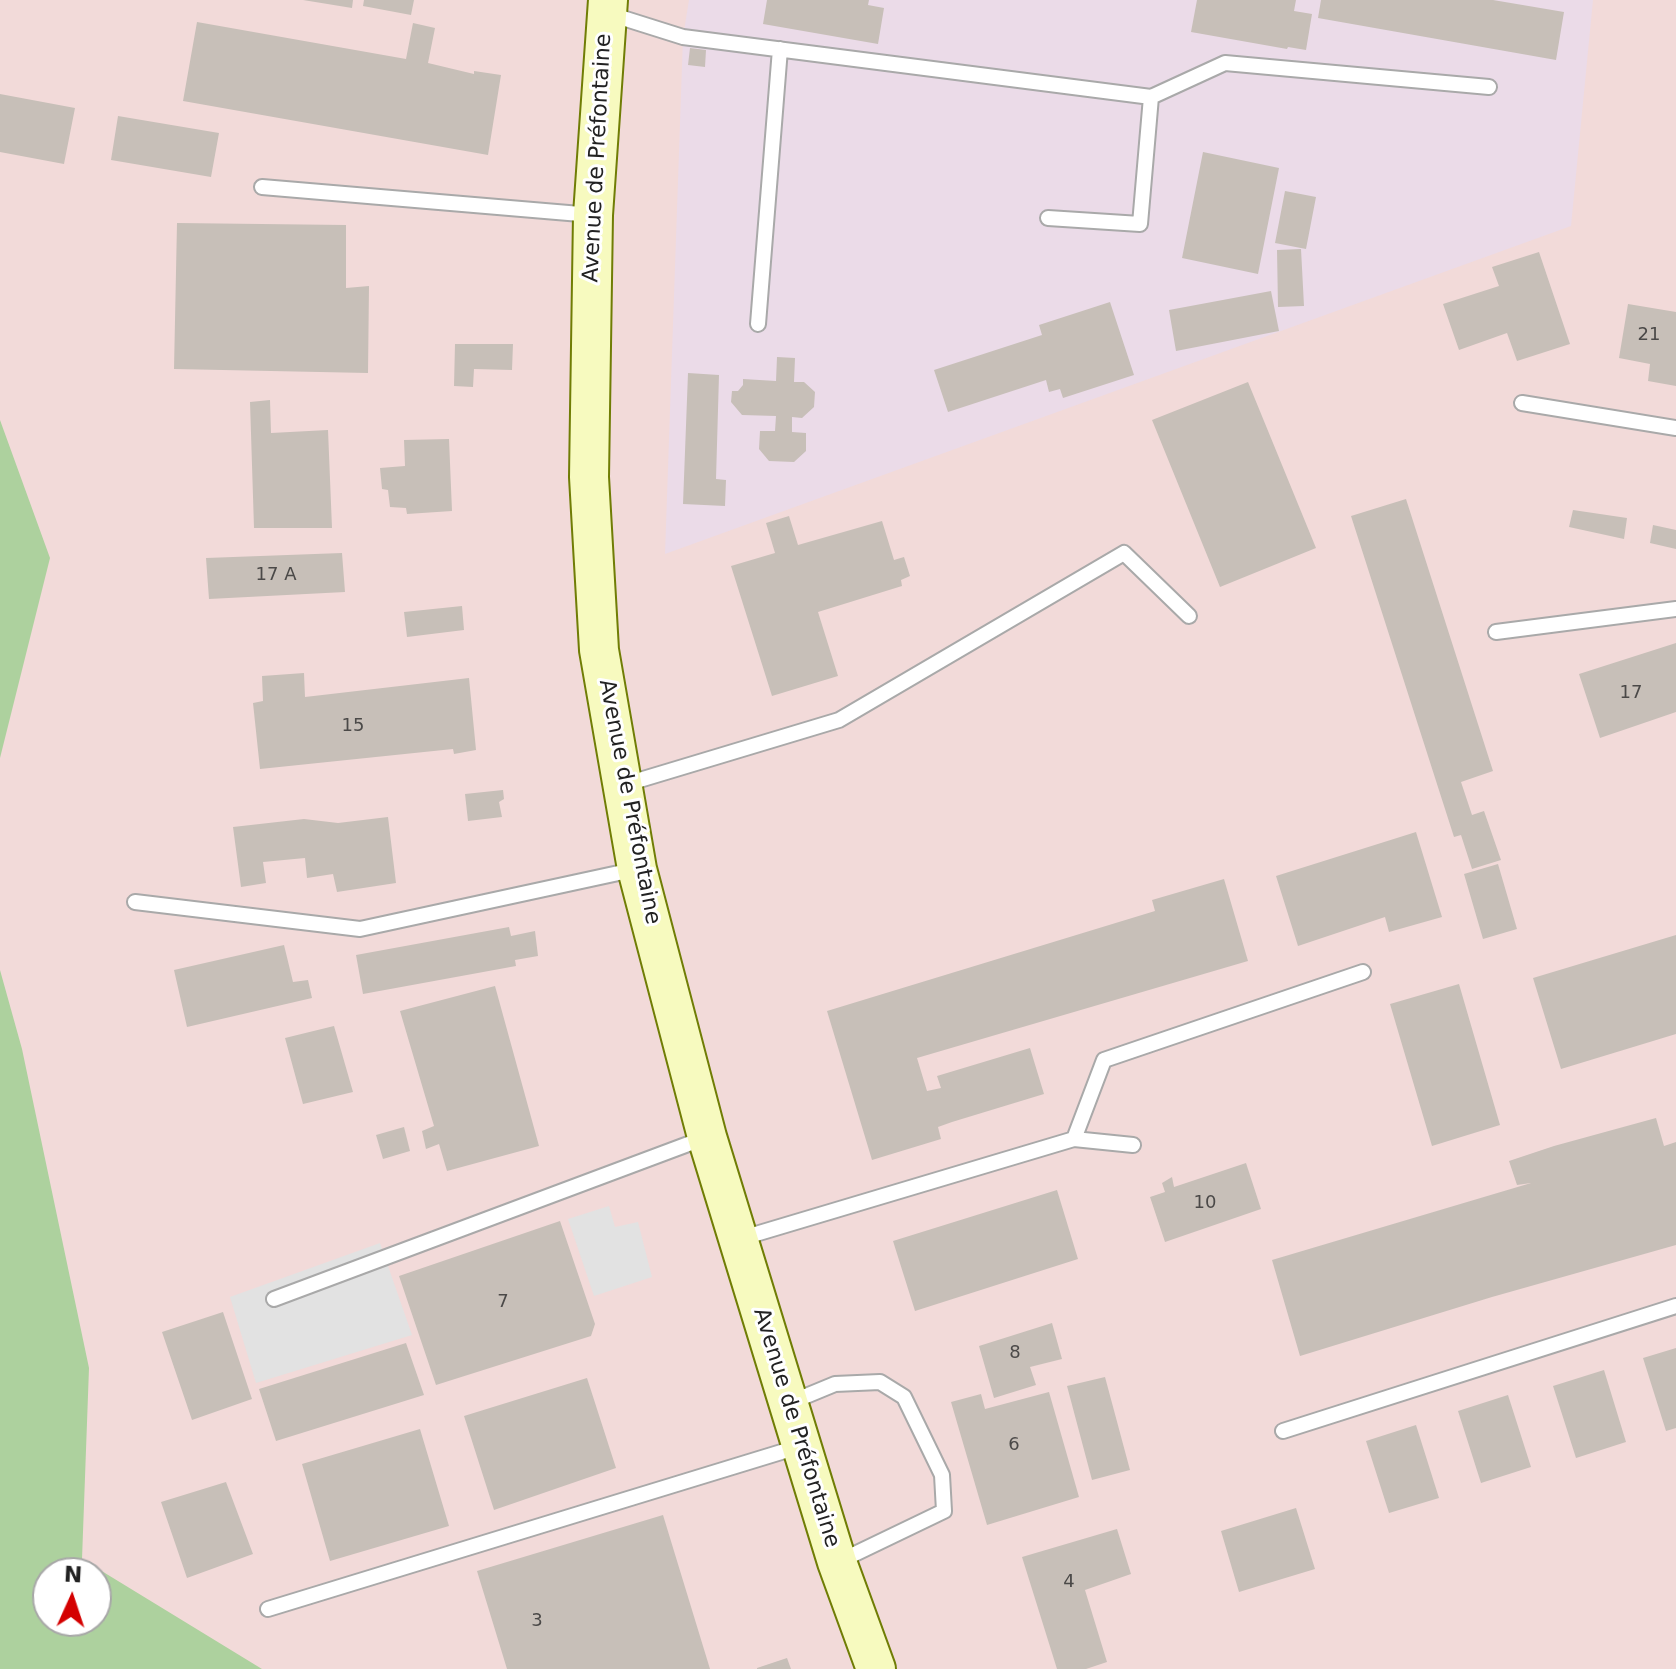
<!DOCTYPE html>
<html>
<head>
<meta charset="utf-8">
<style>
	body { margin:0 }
	#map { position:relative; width:1676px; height:1669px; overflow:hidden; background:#f2efe9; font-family:"DejaVu Sans",sans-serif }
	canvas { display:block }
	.north { position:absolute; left:32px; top:1557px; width:80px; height:80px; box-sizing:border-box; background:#fff; border:2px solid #a7a7a7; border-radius:50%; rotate:3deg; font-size:22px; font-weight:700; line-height:32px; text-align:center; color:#222 }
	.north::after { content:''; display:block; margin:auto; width:28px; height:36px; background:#d40000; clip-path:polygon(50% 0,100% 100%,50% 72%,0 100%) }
</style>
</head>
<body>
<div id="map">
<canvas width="1676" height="1669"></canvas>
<div class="north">N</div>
</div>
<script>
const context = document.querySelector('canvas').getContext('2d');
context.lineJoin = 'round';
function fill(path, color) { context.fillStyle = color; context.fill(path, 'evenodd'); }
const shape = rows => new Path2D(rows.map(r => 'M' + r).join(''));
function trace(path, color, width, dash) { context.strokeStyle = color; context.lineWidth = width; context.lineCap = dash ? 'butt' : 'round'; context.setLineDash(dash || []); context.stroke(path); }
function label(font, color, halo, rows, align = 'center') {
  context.font = font + ' "DejaVu Sans",sans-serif'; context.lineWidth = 6; context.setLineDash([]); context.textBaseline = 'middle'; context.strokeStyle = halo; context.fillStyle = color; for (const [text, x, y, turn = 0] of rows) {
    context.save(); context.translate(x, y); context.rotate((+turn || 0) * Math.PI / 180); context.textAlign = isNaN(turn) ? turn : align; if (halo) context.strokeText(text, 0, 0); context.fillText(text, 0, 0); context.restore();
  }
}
const commercial = shape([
	[0,0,1676,0,1676,1669,131,1669,96,1621,96,1573,48,1573,0,1587]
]);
const industrial = shape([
	[689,0,1593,0,1571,226,665,554,683,37]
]);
const forest = shape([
	[0,420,50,558,0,758],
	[0,970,22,1049,89,1368,82,1559,262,1669,0,1669],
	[96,1573,96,1621,48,1621,48,1573]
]);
const parking = shape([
	[609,1206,615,1227,638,1222,652,1277,594,1296,568,1219],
	[380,1243,412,1335,256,1383,230,1297]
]);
const building = shape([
	[303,0,353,0,352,8],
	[364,0,414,0,411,15,363,6],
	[767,0,869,0,868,5,884,8,878,44,763,24],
	[1197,0,1296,0,1294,11,1312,14,1306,50,1288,47,1287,49,1191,32],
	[1321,0,1493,0,1564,12,1556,60,1318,18],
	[197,22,406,59,413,23,435,28,428,63,474,74,474,71,501,75,488,155,183,101],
	[690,48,706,50,705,67,688,65],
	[0,94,75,108,64,164,0,152],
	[118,116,219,133,211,177,111,160],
	[1203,152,1279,168,1258,274,1182,258],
	[1285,191,1316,197,1306,249,1275,243],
	[177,223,346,225,346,288,369,286,368,373,174,369],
	[1301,249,1304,306,1278,307,1277,250],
	[1539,252,1570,344,1517,361,1507,333,1459,350,1443,304,1499,286,1492,267],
	[1271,291,1279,331,1176,351,1169,310],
	[1110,302,1134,375,1063,398,1060,389,1049,392,1046,380,948,412,934,370,1042,335,1039,325],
	[1628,304,1676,312,1676,386,1648,381,1650,364,1619,358],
	[455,344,513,344,512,370,474,369,473,387,454,386],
	[777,357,795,358,794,382,804,382,815,392,814,407,802,418,792,417,792,432,806,433,806,451,794,462,769,461,759,449,760,431,775,431,776,416,742,415,731,402,732,391,738,391,743,385,743,379,776,381],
	[688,373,719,375,716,479,726,480,725,506,683,504],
	[1248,382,1316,548,1220,587,1152,420],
	[270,400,271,433,328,430,332,528,254,528,250,402],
	[449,439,452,511,407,514,406,508,390,507,388,490,382,489,380,468,405,466,404,440],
	[1406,499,1493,771,1461,782,1472,815,1484,811,1501,860,1472,869,1461,835,1454,837,1351,516],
	[1573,510,1627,518,1624,539,1569,527],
	[789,516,798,545,882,521,894,560,904,557,910,576,901,580,902,586,818,612,838,676,772,696,731,566,775,553,766,523],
	[1653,525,1676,530,1676,549,1650,543],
	[342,553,345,592,209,599,206,558],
	[462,606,464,630,407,637,404,612],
	[1676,643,1676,712,1600,738,1579,674],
	[304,673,305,697,469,678,476,750,454,754,453,749,260,769,253,703,263,701,262,676],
	[503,790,504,799,499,802,502,817,468,821,465,794],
	[388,817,396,883,337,892,333,874,307,878,305,858,263,862,266,883,241,887,233,827,304,819,338,823],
	[1416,832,1442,917,1389,932,1385,917,1298,946,1276,876],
	[1498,864,1517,929,1483,939,1464,874],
	[1224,879,1248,961,917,1058,927,1091,941,1088,937,1076,1030,1048,1044,1094,952,1122,938,1127,941,1139,872,1160,827,1011,1155,911,1152,900],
	[509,927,511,936,535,931,538,956,515,960,516,966,363,994,356,955],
	[1676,935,1676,1034,1561,1069,1533,978],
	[284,945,293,982,308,980,312,998,187,1027,174,970],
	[1459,984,1500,1125,1432,1146,1390,1004],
	[495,986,539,1146,447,1171,439,1144,426,1149,422,1131,434,1126,400,1011],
	[334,1026,353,1092,303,1104,285,1038],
	[1656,1118,1664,1146,1676,1142,1676,1245,1492,1297,1300,1356,1272,1260,1531,1183,1517,1185,1509,1161,1554,1146],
	[404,1127,410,1151,383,1159,376,1135],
	[1246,1163,1261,1209,1165,1242,1150,1197,1165,1192,1162,1183,1172,1177,1174,1187],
	[1057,1190,1078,1259,915,1311,893,1241],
	[560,1221,595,1324,591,1336,436,1385,399,1276],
	[223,1312,252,1399,192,1420,162,1332],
	[1052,1323,1062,1359,1030,1367,1036,1385,994,1398,979,1346],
	[406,1343,424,1395,276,1441,259,1389],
	[1676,1348,1676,1428,1666,1431,1643,1358],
	[1604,1370,1626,1442,1576,1458,1553,1386],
	[1105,1377,1130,1470,1092,1480,1067,1386],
	[587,1378,616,1468,494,1510,464,1416],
	[1049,1392,1079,1497,987,1525,951,1402,981,1394,985,1409],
	[1508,1395,1531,1467,1481,1483,1458,1411],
	[1416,1425,1439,1498,1389,1513,1366,1441],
	[420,1429,449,1526,330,1561,302,1464],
	[226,1482,253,1554,187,1578,161,1502],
	[1296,1508,1315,1569,1239,1592,1221,1531],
	[663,1515,710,1669,507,1669,477,1571],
	[1117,1529,1131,1574,1085,1590,1107,1662,1086,1669,1057,1669,1022,1557],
	[787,1658,791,1669,757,1669,757,1668]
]);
const service = shape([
	[610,14,683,37,1151,97,1140,224,1048,218],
	[1151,97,1225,63,1489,87],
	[262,187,592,215],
	[758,324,780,49],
	[1522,403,1676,428],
	[1496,632,1676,609],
	[623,785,839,720,1124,553,1189,616],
	[135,902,360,929,637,869],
	[1074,1139,1133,1145],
	[739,1239,1074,1139,1104,1060,1363,972],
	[274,1299,707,1137],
	[789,1403,835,1384,880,1382,904,1397,942,1475,944,1511,838,1562],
	[1283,1431,1676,1306],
	[268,1609,801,1446]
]);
const secondary = shape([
	[608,0,593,215,589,477,599,650,637,869,707,1137,837,1562,876,1669]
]);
const numberNames = [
	["21",1649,335],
	["17 A",276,575],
	["17",1631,693],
	["15",353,726],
	["10",1205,1203],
	["7",503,1302],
	["8",1015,1353],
	["6",1014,1445],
	["4",1069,1582],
	["3",537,1621]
];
const streetNames = [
	["Avenue de Préfontaine",598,158,-87],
	["Avenue de Préfontaine",629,802,79],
	["Avenue de Préfontaine",796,1428,73]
];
fill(commercial, '#f2dad9');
fill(industrial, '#ebdbe8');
fill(forest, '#add19e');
fill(parking, '#e2e2e2');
fill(building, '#c7bfb8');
trace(service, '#a9a9a9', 18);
trace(secondary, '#707d05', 42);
trace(service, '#fff', 14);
trace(secondary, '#f7fabf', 38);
label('18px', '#4b4948', null, numberNames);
label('22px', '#222', '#fff', streetNames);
</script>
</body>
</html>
